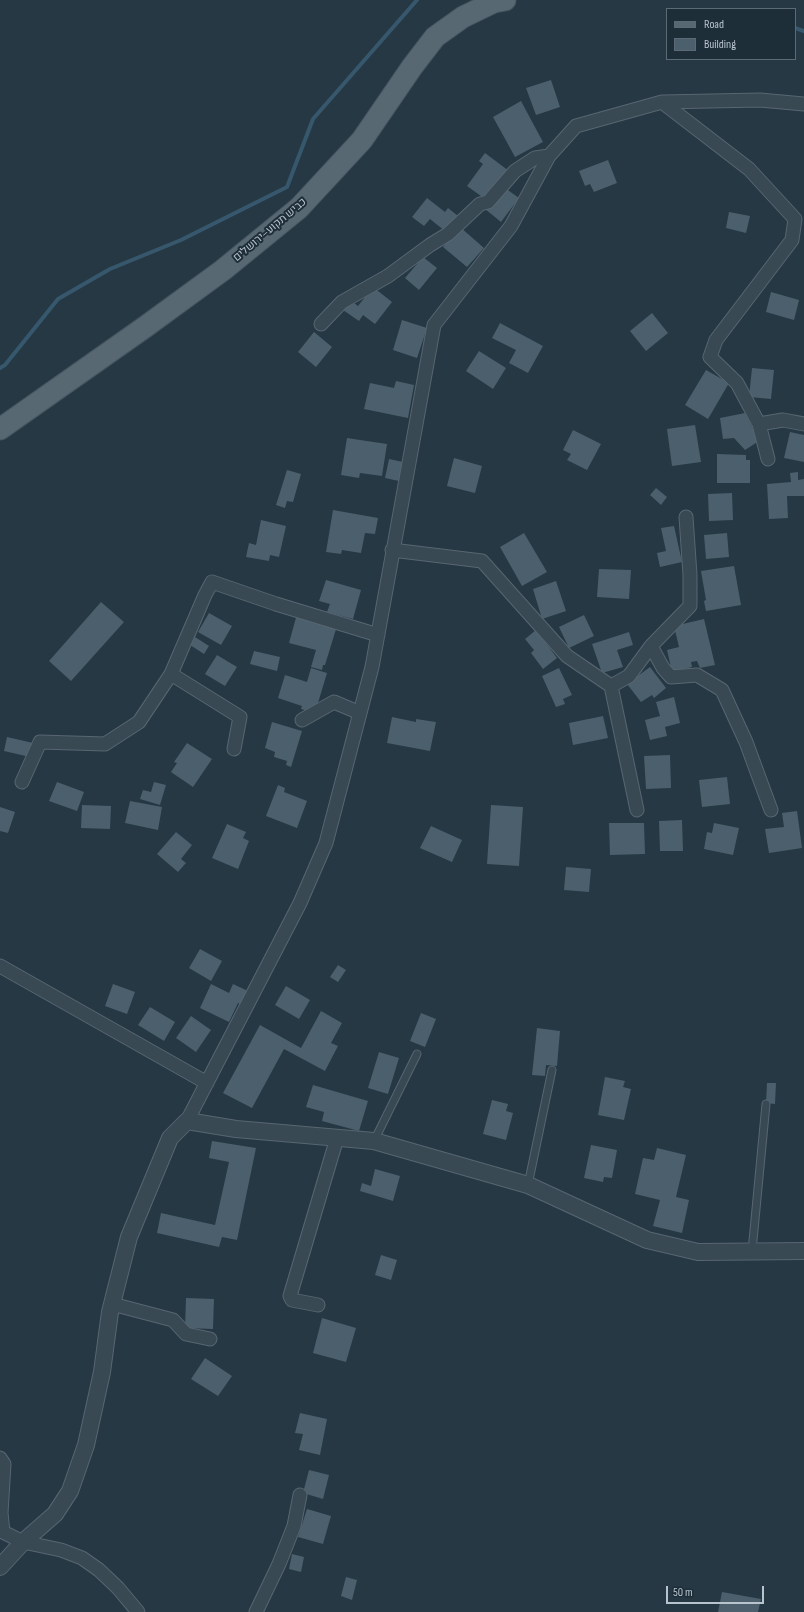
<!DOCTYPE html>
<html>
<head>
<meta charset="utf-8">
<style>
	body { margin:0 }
	#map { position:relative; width:804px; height:1612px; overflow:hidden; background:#253844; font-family:"Sofia Sans Condensed",sans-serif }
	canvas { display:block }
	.legend { position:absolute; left:666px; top:8px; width:130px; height:52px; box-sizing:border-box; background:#1e2e39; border:1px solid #5b6a74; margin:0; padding:5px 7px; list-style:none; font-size:12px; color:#b7c3cd }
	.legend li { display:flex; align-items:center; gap:8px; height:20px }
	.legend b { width:20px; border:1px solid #5b6a74 }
	.scale { position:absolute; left:666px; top:1586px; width:98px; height:18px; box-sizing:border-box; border:2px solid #b7c3cd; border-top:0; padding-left:5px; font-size:12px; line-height:14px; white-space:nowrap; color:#b7c3cd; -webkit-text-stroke:3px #1e2e39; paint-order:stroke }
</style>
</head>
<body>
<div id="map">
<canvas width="804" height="1612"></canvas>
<ul class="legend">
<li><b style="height:5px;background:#576873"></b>Road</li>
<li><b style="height:11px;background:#4b606c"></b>Building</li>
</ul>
<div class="scale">50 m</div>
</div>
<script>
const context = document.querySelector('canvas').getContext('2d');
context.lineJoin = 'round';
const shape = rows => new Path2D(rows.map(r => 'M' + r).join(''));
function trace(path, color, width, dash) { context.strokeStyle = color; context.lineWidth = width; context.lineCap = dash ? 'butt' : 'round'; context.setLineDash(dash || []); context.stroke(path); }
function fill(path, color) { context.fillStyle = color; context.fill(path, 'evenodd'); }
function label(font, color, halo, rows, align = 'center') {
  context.font = font + ' "Sofia Sans Condensed",Heebo,sans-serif'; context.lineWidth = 4; context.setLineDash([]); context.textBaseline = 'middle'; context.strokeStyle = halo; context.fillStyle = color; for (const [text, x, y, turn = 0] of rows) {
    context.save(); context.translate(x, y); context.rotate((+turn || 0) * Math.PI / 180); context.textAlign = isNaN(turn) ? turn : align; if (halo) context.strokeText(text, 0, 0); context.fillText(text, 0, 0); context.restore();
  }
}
const stream = shape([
	[795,28,804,31],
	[0,368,5,365,58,299,110,269,181,240,287,187,313,119,417,0]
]);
const building = shape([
	[551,80,560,107,536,115,526,88],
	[521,101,543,142,515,157,493,117],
	[485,153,509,171,488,201,467,186,483,164,479,161],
	[608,160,617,183,594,192,590,184,585,186,579,171],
	[505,188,519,198,501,222,485,209],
	[427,198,445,212,448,208,458,216,445,231,430,219,424,226,412,217],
	[729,212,750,216,746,233,726,228],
	[460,227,484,248,467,267,443,247],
	[423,257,437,268,419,290,405,278],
	[373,287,392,302,375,324,363,315,359,321,343,310,350,300,358,306],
	[771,292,799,300,794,320,766,312],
	[652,313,668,333,646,351,630,331],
	[402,320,427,328,417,358,393,350],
	[500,323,543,346,528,373,509,363,516,350,492,338],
	[314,332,332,347,316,367,298,352],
	[479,351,506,368,493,389,466,371],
	[752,368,774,370,771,399,749,397],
	[706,370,729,383,708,419,685,405],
	[396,381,414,385,408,418,364,409,370,383,394,388],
	[745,413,759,441,745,450,734,438,723,439,720,418],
	[695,425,701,462,672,466,667,429],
	[573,430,601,444,587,470,567,460,571,454,563,450],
	[790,432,804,435,804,462,784,458],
	[347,438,387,444,382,476,360,473,359,478,341,475],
	[717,454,746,455,746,460,750,460,750,483,717,483],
	[454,458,482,466,475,493,447,486],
	[389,459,403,462,399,481,385,478],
	[287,470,301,474,293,502,287,501,285,508,276,505],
	[798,472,798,480,804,479,804,496,787,496,788,518,769,519,767,484,791,482,790,473],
	[656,488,667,497,661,505,650,495],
	[732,493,733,520,709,521,708,494],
	[333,510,378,518,375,534,365,533,361,553,342,550,341,554,326,552],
	[261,520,286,526,279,557,270,555,269,561,246,557,249,543,256,545],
	[674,526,682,562,660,567,657,553,666,551,661,528],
	[524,533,547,572,522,586,500,547],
	[727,533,729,557,706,559,704,535],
	[734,566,741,605,706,611,704,601,706,600,701,571],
	[599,569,631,570,629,599,597,597],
	[326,580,361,590,353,619,327,612,330,604,319,601],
	[556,581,566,611,542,619,533,589],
	[101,602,124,622,71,681,49,661],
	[209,613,232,626,221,645,198,632],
	[297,614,337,626,325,665,323,665,322,670,311,667,316,650,289,643],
	[584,615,594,636,569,648,559,627],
	[704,619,715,665,700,668,697,661,691,662,692,667,672,672,667,650,679,647,674,626],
	[536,630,557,658,543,669,531,653,534,650,525,639],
	[629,632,633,645,617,650,623,667,602,673,592,644],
	[195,637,209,646,204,654,190,645],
	[254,651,280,657,277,671,250,664],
	[217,655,237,667,225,686,205,674],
	[650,667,666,688,654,698,652,695,641,702,627,684],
	[311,668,327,673,315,713,301,709,302,706,278,698,285,675,307,682],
	[559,668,572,695,563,699,565,704,556,707,542,676],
	[674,697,680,723,665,727,667,736,650,740,645,720,660,716,656,702],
	[603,716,608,738,573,745,569,723],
	[392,717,416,722,416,719,436,722,430,751,387,743],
	[272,722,302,731,291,767,286,765,287,761,274,757,275,752,265,748],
	[7,737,33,743,30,757,4,751],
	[187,743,212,759,193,787,171,772,177,763,174,762],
	[670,755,671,788,646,789,644,756],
	[727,777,730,804,702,807,699,780],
	[57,782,84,792,77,811,49,801],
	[154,782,166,785,160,805,140,799,143,790,151,792],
	[278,785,285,788,284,792,307,801,297,828,266,816],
	[130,801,162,807,158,830,125,823],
	[82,805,111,806,110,829,81,828],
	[491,805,523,807,519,866,487,864],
	[0,807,15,812,8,833,0,831],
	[797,811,802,848,769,853,765,829,784,827,782,813],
	[682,820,683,851,660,851,659,821],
	[609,823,644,823,645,854,610,855],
	[714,823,739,828,733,855,704,849,707,832,712,833],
	[227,824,246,832,243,838,249,841,238,869,212,858],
	[431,826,462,840,452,862,420,848],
	[176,832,192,845,181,859,186,863,178,872,157,854],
	[566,867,591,869,589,892,564,890],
	[200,949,222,961,211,981,189,968],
	[338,965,346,970,338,982,330,977],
	[113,984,135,992,127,1014,105,1006],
	[211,984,229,993,233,984,248,991,242,1005,238,1003,229,1022,200,1008],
	[286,986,310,1000,299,1019,275,1005],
	[150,1007,175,1022,164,1041,138,1025],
	[321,1011,342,1023,331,1043,338,1046,325,1071,284,1049,252,1108,223,1093,260,1025,301,1048],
	[421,1013,436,1019,425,1047,410,1041],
	[191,1016,211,1030,196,1052,176,1038],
	[537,1028,560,1031,557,1066,546,1065,545,1076,532,1075],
	[379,1052,399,1058,388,1094,368,1088],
	[605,1077,625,1081,623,1087,631,1089,624,1120,598,1115],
	[767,1083,776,1083,775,1104,766,1103],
	[313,1085,368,1101,359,1131,322,1121,324,1112,306,1107],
	[492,1100,508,1104,506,1111,513,1113,506,1140,483,1134],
	[212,1141,256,1148,237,1240,222,1237,219,1247,157,1233,161,1213,215,1225,229,1162,209,1158],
	[591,1145,617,1150,612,1178,604,1177,603,1182,584,1178],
	[657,1148,686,1155,676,1197,689,1200,682,1233,653,1226,660,1200,635,1194,643,1158,654,1160],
	[375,1169,400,1176,393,1201,360,1191,362,1183,371,1186],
	[381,1255,397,1260,391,1280,375,1275],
	[186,1298,214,1299,213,1329,185,1328],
	[322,1318,356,1328,346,1362,313,1353],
	[205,1358,232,1376,218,1396,191,1379],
	[300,1413,327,1419,320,1455,299,1450,303,1434,295,1433],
	[309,1470,329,1475,323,1499,303,1493],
	[307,1509,331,1516,323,1544,298,1537],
	[292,1554,304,1557,301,1572,289,1569],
	[346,1577,357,1580,352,1600,341,1596],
	[722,1592,761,1599,758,1612,718,1612]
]);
const service = shape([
	[374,1141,417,1054],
	[528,1185,552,1070],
	[752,1251,766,1104]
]);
const minor = shape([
	[662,102,749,169,795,219,792,240,716,340,710,357,737,383,759,424,768,459],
	[321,324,342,302,388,276,430,245,448,234,480,204,488,202,515,171,535,158,549,156],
	[759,424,783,420,804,424],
	[392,550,482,561,567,656,611,686,637,810],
	[651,646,663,668,671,677,697,675,722,690,746,742,771,810],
	[171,674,240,717,234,749],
	[611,686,629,676,651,646,690,606,690,575,686,517],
	[302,720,334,702,360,713],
	[22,782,40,742,105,744,139,722,171,674,205,595,212,582,276,604,378,635],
	[0,966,207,1083],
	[187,1121,300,903,326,843,372,667,434,325,511,226,549,156,576,126,662,102,760,100,804,104],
	[112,1304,173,1320,186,1334,210,1339],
	[318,1305,292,1300,290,1296,337,1138],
	[0,1458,4,1464,1,1513,3,1532,23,1542,61,1550,82,1558,99,1570,118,1588,138,1612],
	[256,1612,279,1564,294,1526,300,1495]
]);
const tertiary = shape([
	[0,1567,23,1542,55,1514,70,1491,86,1445,102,1372,110,1312,129,1237,170,1138,187,1121,236,1129,374,1141,528,1185,647,1240,698,1252,804,1251]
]);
const primary = shape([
	[0,429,145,327,223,270,299,208,362,140,412,67,435,37,463,17,494,2,505,0]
]);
const streetNames = [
	["כביש תקוע–ירושלים",270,230,-40]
];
trace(stream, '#37576c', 4);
fill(building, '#4b606c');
trace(service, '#586671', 9);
trace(minor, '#586671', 15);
trace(tertiary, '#586671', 18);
trace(primary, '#465560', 23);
trace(service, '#394954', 7);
trace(minor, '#394954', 13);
trace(tertiary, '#394954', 16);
trace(primary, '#576873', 21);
label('11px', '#b7c3cd', '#1e2e39', streetNames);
</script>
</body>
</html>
